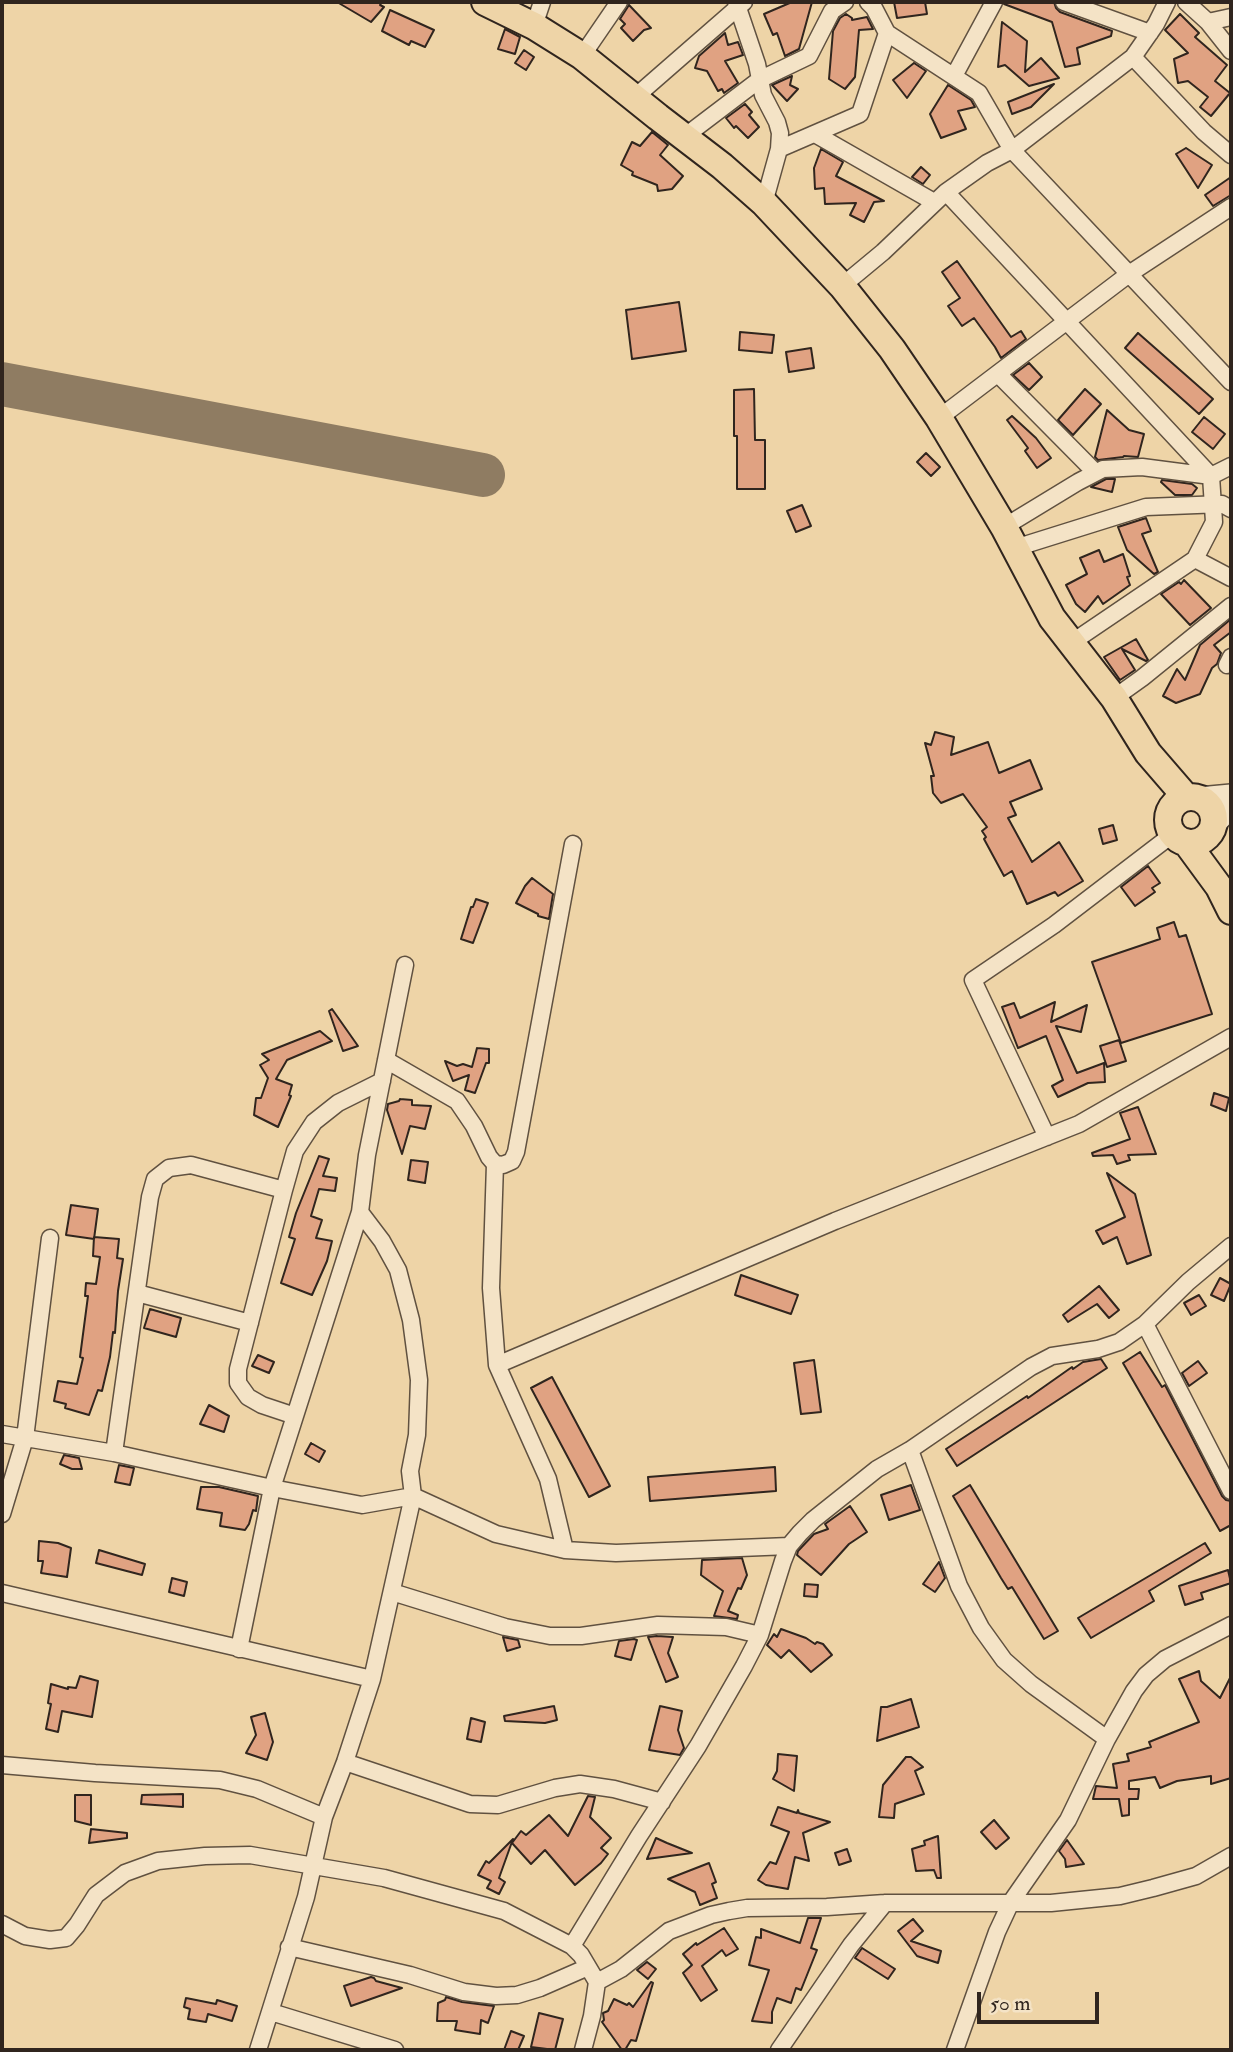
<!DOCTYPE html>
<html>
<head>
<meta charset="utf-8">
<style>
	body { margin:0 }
	#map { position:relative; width:1233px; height:2052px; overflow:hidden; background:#eed4a7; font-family:"IM FELL Double Pica",serif }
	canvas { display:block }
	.frame { position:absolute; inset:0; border:4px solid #30251e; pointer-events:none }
	.scale { position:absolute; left:977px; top:1992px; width:122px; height:32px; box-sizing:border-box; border:4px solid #30251e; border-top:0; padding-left:9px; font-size:21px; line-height:24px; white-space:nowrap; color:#30251e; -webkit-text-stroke:5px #f4e3c6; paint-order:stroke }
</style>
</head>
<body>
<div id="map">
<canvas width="1233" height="2052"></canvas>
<div class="frame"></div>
<div class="scale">50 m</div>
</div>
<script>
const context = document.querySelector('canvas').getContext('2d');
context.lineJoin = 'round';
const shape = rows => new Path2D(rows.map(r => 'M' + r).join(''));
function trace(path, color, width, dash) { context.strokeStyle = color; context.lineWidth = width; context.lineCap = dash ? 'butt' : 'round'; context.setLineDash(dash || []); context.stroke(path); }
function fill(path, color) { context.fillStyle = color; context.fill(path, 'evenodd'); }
const taxiway = shape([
	[2,384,483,475]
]);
const building = shape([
	[337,2,382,2,380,5,384,7,371,22,337,2],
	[792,2,812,2,799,49,785,56,777,33,773,35,764,14,792,2],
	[894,2,925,2,927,14,897,18,894,2],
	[1004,2,1054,2,1056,8,1060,12,1112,31,1111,36,1077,48,1080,64,1065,67,1052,22,1004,4,1004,2],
	[629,5,651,28,644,30,633,41,621,28,625,24,620,19,629,5],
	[390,10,434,30,425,47,411,41,409,45,382,31,390,10],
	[846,14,852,18,852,20,867,17,873,29,859,30,855,77,845,89,829,79,833,31,840,18,846,14],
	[1180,14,1199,33,1195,37,1227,65,1215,81,1230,93,1211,116,1200,107,1208,97,1188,81,1178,83,1174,59,1188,53,1165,30,1180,14],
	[1002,22,1027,41,1025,72,1041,58,1059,78,1029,86,1005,65,998,67,1002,22],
	[505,29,520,37,515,54,498,49,505,29],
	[725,33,728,45,738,42,743,55,725,61,738,83,724,93,722,89,718,91,707,71,695,68,699,56,725,33],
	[524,50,534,57,526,70,515,63,524,50],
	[914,63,926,71,907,98,893,80,914,63],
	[792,76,790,85,798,89,787,101,772,85,792,76],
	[1054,84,1031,107,1012,114,1008,102,1054,84],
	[948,85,971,100,975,107,958,111,966,129,941,138,930,114,948,85],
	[745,104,752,112,749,115,759,127,748,138,736,126,734,128,726,118,745,104],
	[652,132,668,145,660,155,683,176,672,189,658,191,657,185,632,175,633,172,621,165,632,142,640,146,652,132],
	[1186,148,1212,165,1198,188,1176,154,1186,148],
	[821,149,843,162,836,176,884,201,874,202,864,222,850,215,856,203,825,204,824,188,815,189,814,168,821,149],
	[921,167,930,175,923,184,912,177,921,167],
	[1231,177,1231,195,1213,206,1205,195,1231,177],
	[957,261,1011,337,1021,331,1026,339,1001,358,995,347,974,318,962,326,948,306,960,298,942,272,957,261],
	[679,302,686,351,632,359,626,310,679,302],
	[740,332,774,335,772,353,739,350,740,332],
	[1138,333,1213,399,1199,414,1125,348,1138,333],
	[811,348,814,368,789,372,786,352,811,348],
	[1029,363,1042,377,1029,390,1013,375,1029,363],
	[754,389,755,440,765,440,765,489,737,489,737,436,734,436,734,390,754,389],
	[1085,389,1101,404,1073,435,1058,420,1085,389],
	[1107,410,1129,430,1144,434,1138,457,1124,456,1123,457,1098,460,1095,457,1107,410],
	[1012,416,1036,438,1051,458,1037,468,1025,451,1028,448,1007,420,1012,416],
	[1204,417,1225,434,1213,449,1192,432,1204,417],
	[926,453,940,467,931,476,917,462,926,453],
	[1106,479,1115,479,1112,492,1091,487,1106,479],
	[1162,480,1192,484,1197,488,1192,495,1175,495,1161,482,1162,480],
	[802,505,811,526,796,532,787,511,802,505],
	[1146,518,1151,531,1142,534,1158,572,1154,574,1127,550,1118,527,1146,518],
	[1099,550,1104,562,1123,554,1130,576,1127,577,1130,585,1103,604,1098,596,1085,612,1076,604,1066,585,1087,574,1080,558,1099,550],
	[1184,580,1211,608,1190,625,1161,594,1179,582,1181,584,1184,580],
	[1231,619,1231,632,1214,645,1221,653,1217,664,1212,668,1200,694,1176,703,1163,696,1177,669,1185,680,1200,645,1231,619],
	[1136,639,1148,660,1146,661,1122,649,1135,670,1120,680,1104,657,1136,639],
	[935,732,954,737,951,755,988,742,999,773,1030,760,1042,789,1010,802,1016,815,1008,818,1032,862,1059,842,1083,881,1058,896,1055,892,1027,904,1012,871,1004,876,984,839,986,837,982,831,987,827,963,794,941,803,933,793,931,776,934,776,925,743,931,745,935,732],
	[1113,825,1117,840,1103,844,1099,829,1113,825],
	[1148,866,1160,883,1152,888,1155,892,1135,906,1121,887,1148,866],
	[532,878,553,894,549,919,538,916,538,914,516,903,525,886,532,878],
	[476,899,488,903,473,943,461,939,471,907,473,907,476,899],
	[1174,922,1179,937,1186,935,1212,1014,1121,1043,1092,962,1160,939,1157,928,1174,922],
	[1055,1002,1051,1022,1087,1005,1081,1032,1056,1026,1077,1073,1104,1063,1105,1082,1088,1083,1058,1097,1052,1086,1063,1080,1046,1036,1018,1048,1002,1007,1014,1003,1020,1018,1055,1002],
	[332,1009,358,1046,343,1051,329,1011,332,1009],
	[320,1031,332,1041,287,1060,276,1079,292,1085,289,1095,291,1096,278,1127,254,1115,256,1098,261,1098,268,1078,260,1065,269,1060,262,1054,320,1031],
	[1119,1040,1126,1061,1107,1067,1100,1046,1119,1040],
	[477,1048,489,1049,489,1063,486,1063,475,1093,465,1090,469,1075,453,1081,445,1061,457,1066,463,1064,472,1067,477,1048],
	[1214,1093,1229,1098,1226,1111,1211,1105,1214,1093],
	[400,1099,412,1100,412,1105,431,1106,425,1129,410,1126,402,1154,387,1110,388,1104,399,1101,400,1099],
	[1138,1107,1156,1154,1128,1155,1130,1160,1117,1164,1113,1155,1093,1156,1092,1153,1130,1139,1120,1113,1138,1107],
	[319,1156,329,1159,323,1176,337,1178,335,1191,319,1189,311,1216,322,1220,316,1238,332,1241,327,1261,312,1295,281,1283,295,1239,289,1237,296,1213,319,1156],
	[411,1160,428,1162,425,1183,408,1180,411,1160],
	[1107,1173,1135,1194,1151,1255,1127,1264,1117,1237,1103,1244,1096,1231,1125,1217,1107,1173],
	[71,1205,98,1209,94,1239,66,1235,71,1205],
	[94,1237,119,1239,117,1258,123,1259,118,1291,115,1333,113,1332,110,1357,102,1391,98,1390,89,1415,65,1408,66,1404,54,1401,58,1381,77,1384,83,1358,80,1357,88,1296,85,1296,86,1283,96,1284,100,1257,93,1256,94,1237],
	[741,1275,798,1295,791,1314,735,1295,741,1275],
	[1220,1278,1231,1284,1224,1301,1211,1295,1220,1278],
	[1099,1286,1119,1310,1109,1318,1097,1304,1068,1322,1063,1315,1099,1286],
	[1199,1295,1206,1306,1191,1315,1184,1303,1199,1295],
	[150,1309,181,1318,176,1337,144,1328,150,1309],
	[1140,1352,1162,1387,1165,1385,1222,1496,1226,1500,1231,1501,1231,1525,1220,1531,1123,1363,1140,1352],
	[258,1355,274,1362,269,1373,252,1366,258,1355],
	[1101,1359,1107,1368,957,1466,946,1449,1027,1396,1028,1398,1072,1367,1073,1369,1083,1362,1101,1359],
	[814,1360,821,1412,801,1414,794,1363,814,1360],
	[1198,1361,1207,1373,1189,1386,1182,1373,1198,1361],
	[552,1377,610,1486,589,1497,531,1388,552,1377],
	[209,1405,229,1416,224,1432,200,1424,209,1405],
	[311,1443,325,1451,319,1462,305,1454,311,1443],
	[64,1455,79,1458,82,1469,72,1469,60,1464,64,1455],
	[119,1465,134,1468,130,1485,115,1482,119,1465],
	[775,1467,776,1491,650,1501,648,1477,775,1467],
	[911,1485,920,1510,889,1520,881,1495,911,1485],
	[970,1485,1058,1631,1044,1639,1012,1587,1008,1589,1001,1578,953,1496,970,1485],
	[201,1487,219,1487,258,1496,256,1511,253,1510,249,1524,245,1530,220,1526,222,1513,197,1509,201,1487],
	[850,1506,867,1532,849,1544,821,1575,797,1555,798,1551,814,1534,828,1529,825,1524,850,1506],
	[39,1541,58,1543,71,1548,67,1577,41,1573,43,1561,38,1561,39,1541],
	[1205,1543,1211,1553,1149,1591,1154,1601,1091,1638,1078,1618,1205,1543],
	[99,1550,145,1564,142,1575,96,1563,99,1550],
	[742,1558,747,1575,741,1589,738,1588,728,1611,738,1615,737,1619,714,1616,723,1591,701,1575,702,1560,742,1558],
	[939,1562,945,1578,935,1592,923,1584,939,1562],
	[1228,1570,1231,1583,1201,1593,1203,1599,1185,1605,1179,1586,1228,1570],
	[172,1578,187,1582,184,1596,169,1592,172,1578],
	[805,1584,818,1585,817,1597,804,1596,805,1584],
	[781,1629,806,1638,815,1644,817,1642,823,1644,832,1655,811,1672,789,1650,781,1658,767,1645,774,1634,777,1637,781,1629],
	[657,1636,673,1637,668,1653,678,1677,666,1682,648,1637,657,1636],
	[503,1637,518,1640,520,1647,507,1651,503,1637],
	[634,1639,637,1640,631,1660,615,1656,619,1641,634,1639],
	[1199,1671,1201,1681,1220,1698,1231,1676,1231,1778,1211,1784,1211,1776,1177,1781,1160,1788,1155,1777,1129,1781,1129,1789,1139,1789,1138,1799,1129,1799,1129,1815,1122,1816,1119,1799,1093,1799,1096,1786,1117,1788,1113,1764,1129,1761,1127,1754,1151,1747,1149,1742,1199,1722,1179,1679,1199,1671],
	[80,1676,98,1681,92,1717,62,1711,58,1732,46,1729,51,1704,48,1703,51,1684,68,1689,68,1687,76,1688,80,1676],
	[911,1699,919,1727,877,1741,881,1707,887,1707,911,1699],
	[554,1706,557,1720,545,1723,505,1721,504,1716,554,1706],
	[660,1706,682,1711,678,1730,684,1748,680,1755,649,1750,660,1706],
	[265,1713,273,1742,267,1760,246,1753,256,1735,251,1717,265,1713],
	[471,1718,485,1722,481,1742,467,1739,471,1718],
	[778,1754,797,1756,794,1791,773,1779,777,1771,778,1754],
	[906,1757,911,1757,923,1767,915,1771,924,1794,895,1804,894,1818,879,1817,883,1785,906,1757],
	[183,1794,183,1807,141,1804,142,1795,183,1794],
	[75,1795,91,1795,91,1825,75,1821,75,1795],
	[588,1796,595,1797,590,1817,611,1838,601,1848,608,1854,601,1863,575,1885,545,1850,531,1864,512,1843,521,1831,526,1835,549,1815,568,1836,588,1796],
	[778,1807,797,1813,798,1810,799,1813,830,1822,803,1833,809,1861,795,1857,788,1889,766,1885,758,1880,770,1862,776,1864,789,1832,771,1825,778,1807],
	[994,1820,1009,1838,996,1849,981,1832,994,1820],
	[91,1829,127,1833,127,1838,89,1843,91,1829],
	[938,1836,941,1878,937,1878,934,1870,916,1871,912,1849,925,1845,924,1841,938,1836],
	[656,1838,667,1843,692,1853,647,1859,656,1838],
	[513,1839,499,1878,505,1882,499,1894,487,1888,491,1881,478,1875,486,1861,489,1863,513,1839],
	[1067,1840,1084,1864,1066,1867,1065,1859,1059,1851,1067,1840],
	[847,1849,851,1861,839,1865,835,1853,847,1849],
	[709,1863,716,1882,712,1884,717,1898,700,1905,695,1892,668,1879,709,1863],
	[808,1918,821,1918,811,1948,817,1950,801,1990,796,1988,791,2003,777,1998,772,2012,772,2023,752,2021,769,1970,749,1965,756,1937,761,1938,761,1929,800,1943,808,1918],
	[913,1919,923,1931,911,1941,941,1951,938,1963,917,1956,898,1931,913,1919],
	[724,1928,738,1949,726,1956,722,1950,702,1966,717,1990,701,2001,683,1973,692,1965,683,1954,696,1943,697,1945,724,1928],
	[862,1948,895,1969,888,1979,855,1958,862,1948],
	[647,1962,656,1969,648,1979,637,1970,647,1962],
	[371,1977,374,1978,376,1981,402,1988,351,2006,344,1986,371,1977],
	[651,1982,653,1983,636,2041,631,2040,625,2050,622,2050,602,2022,604,2020,603,2013,608,2011,614,1999,627,2005,629,2003,633,2007,651,1982],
	[446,1997,462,2002,494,2006,488,2023,481,2020,480,2034,455,2030,457,2021,437,2021,438,2003,445,2000,446,1997],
	[186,1998,216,2004,217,2000,237,2006,232,2021,208,2014,206,2022,188,2019,190,2009,184,2007,186,1998],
	[539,2013,563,2019,555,2050,531,2047,539,2013],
	[511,2031,524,2036,518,2050,504,2050,511,2031]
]);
const minor = shape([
	[736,2,757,64,763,95,777,122,780,133,779,149,764,203],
	[868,2,874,8,887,33,979,93,1012,150,1231,382],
	[1064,2,1150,33],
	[1186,2,1208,22,1231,51],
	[1208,22,1231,17],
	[534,26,542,2],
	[582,56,619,2],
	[1133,57,1204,132,1231,155],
	[954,76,994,2],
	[634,98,744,2],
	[815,134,934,202],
	[684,137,759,80,809,56,832,11,845,2],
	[779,149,860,114,887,33],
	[946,192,1211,476,1214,522,1195,559,1231,578],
	[842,286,883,252,946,192,987,163,1012,150,1133,57,1156,24,1167,2],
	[998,374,1095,472],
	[939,418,1129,274,1231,207],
	[1004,527,1078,482,1103,469,1142,467,1211,476,1231,466],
	[1015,548,1146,507,1222,504,1231,509],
	[1071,643,1195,559],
	[1227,665,1231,657],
	[1114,698,1142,678,1231,606],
	[386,1060,457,1101,474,1126,489,1157,495,1164,503,1165,512,1161,516,1152,573,844],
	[1047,1137,973,980,1054,925,1173,834],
	[495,1164,491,1288,497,1365,548,1479,565,1550],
	[137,1293,250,1323],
	[1145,1324,1231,1491],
	[497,1365,835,1221,1079,1124,1231,1037],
	[295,1416,262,1405,248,1397,238,1383,238,1369,284,1190,295,1151,314,1122,338,1103,382,1081],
	[2,1434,114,1453,272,1488,362,1505,413,1496,496,1534,565,1550,616,1553,789,1546],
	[910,1450,959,1586,981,1628,1004,1660,1031,1684,1107,1739],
	[114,1453,150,1197,155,1179,169,1168,191,1165,284,1190],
	[2,1514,25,1438,50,1238],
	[392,1592,505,1627,550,1636,581,1636,658,1625,726,1627,760,1635],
	[2,1593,372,1679],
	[239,1649,272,1488,360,1212],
	[345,1762,470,1804,498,1805,555,1788,580,1784,614,1789,662,1802],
	[2,1765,95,1773,220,1780,257,1789,324,1817],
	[2,1924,25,1936,50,1940,66,1938,77,1925,96,1895,125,1873,158,1861,205,1856,250,1855,384,1878,504,1911,572,1946,581,1955,597,1982,592,2016,583,2050],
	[572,1946,639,1836,698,1746,744,1666,760,1635,783,1561,789,1546,800,1533,813,1520,877,1469,910,1450,1031,1367,1052,1356,1098,1349,1119,1342,1145,1324,1188,1282,1231,1246],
	[289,1947,410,1975,464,1992,496,1996,517,1995,540,1988,588,1967],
	[597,1982,621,1969,669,1931,711,1915,729,1911,747,1908,827,1907,885,1903,1051,1903,1120,1896,1153,1888,1196,1876,1231,1856],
	[271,2012,395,2050],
	[258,2050,306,1897,324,1817,345,1762,372,1679,413,1496,410,1471,417,1435,419,1380,411,1320,398,1270,382,1241,360,1212,367,1155,405,965],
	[779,2050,851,1945,885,1903],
	[955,2050,997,1932,1011,1902,1068,1820,1107,1739,1134,1691,1146,1675,1165,1659,1231,1625]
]);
const tertiary = shape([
	[1199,798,1231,795],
	[1214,825,1231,807]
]);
const trunk = shape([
	[485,2,534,26,582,56,658,117,722,166,764,203,842,286,892,349,939,418,1004,527,1052,618,1114,698,1148,753,1186,797],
	'1168 820a23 23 0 1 1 46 0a23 23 0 1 1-46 0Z',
	[1186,842,1219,887,1231,911]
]);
trace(taxiway, '#8f7c62', 44);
fill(building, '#e0a282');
trace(building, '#30251e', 2);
trace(minor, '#605140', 19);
trace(tertiary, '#605140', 24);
trace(trunk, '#30251e', 30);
trace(minor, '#f4e3c6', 16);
trace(tertiary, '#f4e3c6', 21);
trace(trunk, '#eed4a7', 26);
</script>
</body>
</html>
